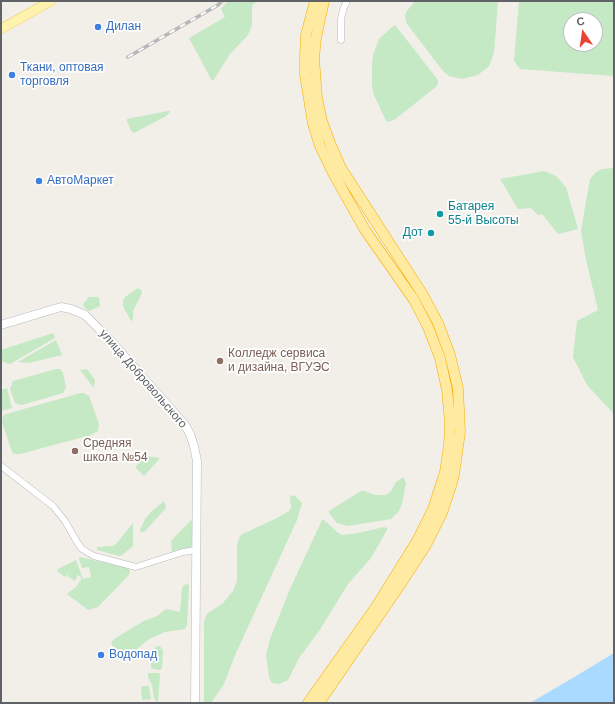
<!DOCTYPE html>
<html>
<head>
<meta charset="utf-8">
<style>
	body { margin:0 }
	#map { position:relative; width:615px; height:704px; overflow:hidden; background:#f1efe8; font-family:Arial,sans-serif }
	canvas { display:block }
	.frame { position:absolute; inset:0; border:2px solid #5f6368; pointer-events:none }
	.north { position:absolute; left:563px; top:12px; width:40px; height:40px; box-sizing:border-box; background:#fff; border:1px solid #bfc1c3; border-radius:50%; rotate:347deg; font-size:11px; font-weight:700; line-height:16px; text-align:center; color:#5f6368 }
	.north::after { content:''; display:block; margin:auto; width:14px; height:18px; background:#ea4335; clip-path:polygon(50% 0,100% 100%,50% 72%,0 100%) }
</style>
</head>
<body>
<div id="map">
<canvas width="615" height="704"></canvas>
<div class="frame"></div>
<div class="north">С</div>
</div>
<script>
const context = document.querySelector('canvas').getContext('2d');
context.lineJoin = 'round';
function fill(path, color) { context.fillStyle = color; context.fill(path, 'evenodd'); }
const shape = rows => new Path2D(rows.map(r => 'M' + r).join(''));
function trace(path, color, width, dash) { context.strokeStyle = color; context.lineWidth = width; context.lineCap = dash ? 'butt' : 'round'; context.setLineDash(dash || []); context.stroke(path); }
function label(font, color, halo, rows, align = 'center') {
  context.font = font + ' Arial,sans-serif'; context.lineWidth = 3.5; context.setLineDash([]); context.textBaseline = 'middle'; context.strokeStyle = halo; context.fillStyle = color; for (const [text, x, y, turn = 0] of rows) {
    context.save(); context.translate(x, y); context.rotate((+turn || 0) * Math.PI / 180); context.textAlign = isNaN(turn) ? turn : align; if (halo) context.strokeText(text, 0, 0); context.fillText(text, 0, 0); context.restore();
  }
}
const green = shape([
	[228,1,259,1,253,4,252,8,252,25,248,35,230,54,215,78,212,81,189,38,225,17,221,9],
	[415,1,498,1,494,53,489,66,478,75,462,79,449,76,443,71,407,24,405,16,406,12],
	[519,1,614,1,614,76,520,69,514,61],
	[571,20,595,20,595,44,571,44],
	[395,25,438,80,438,83,436,87,394,120,388,122,386,121,374,95,372,86,372,65,373,55,379,39,391,28],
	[168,111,170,111,169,113,166,116,134,133,131,131,127,121,127,119],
	[614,168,614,420,613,413,587,385,573,357,577,321,598,310,586,260,581,230,590,179,595,173,602,169],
	[544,171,556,176,566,187,578,229,558,234,542,214,538,215,531,208,518,209,500,179],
	[138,288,141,290,142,293,133,311,133,320,131,321,123,306,123,301,125,297],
	[89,297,97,297,99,298,100,306,89,311,84,307,83,304],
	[53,333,55,338,10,364,1,361,1,350],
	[56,340,62,355,29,363,18,362],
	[56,369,60,369,63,373,66,387,63,393,22,405,15,403,10,389,13,381],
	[87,369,95,380,94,388,80,370],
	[7,388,12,408,1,411,1,390],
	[81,393,84,393,89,396,99,424,98,431,91,435,20,454,14,454,12,452,2,422,3,416,6,414],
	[146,456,160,458,144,476,135,467],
	[402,478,404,478,406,484,402,503,399,511,391,519,348,526,337,523,329,513,329,511,361,491,365,491,375,495,386,495,391,491,396,482],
	[293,495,295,496,302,503,297,520,236,653,224,684,211,703,204,703,204,622,206,616,208,613,222,604,233,591,237,581,237,547,239,538,242,534,247,532,277,518,289,511,291,508,290,497],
	[164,501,166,508,145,531,141,533,140,530,145,519,151,512],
	[191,520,193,522,192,545,191,547,172,552,171,541],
	[322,520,324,520,337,532,342,535,358,533,384,527,387,528,387,530,371,558,348,584,319,631,299,658,288,680,279,684,272,683,269,677,266,655,270,639,290,589],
	[133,523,133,546,122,555,119,556,97,550,97,547,112,546,116,544],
	[80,557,128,568,130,572,129,575,98,607,88,610,67,594,76,587,81,580,81,577,78,575,75,581,67,576,70,570,65,577,57,571,58,569,76,560,83,579,91,577,89,567,82,568,79,559],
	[188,583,189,587,187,624,185,629,165,632,149,639,136,650,126,655,123,654,113,646,111,643,114,639,144,621,157,616,166,609,180,612,182,590,183,586],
	[159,646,161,647,163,651,162,668,160,670,153,669,151,668,151,662,153,652,156,647],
	[148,673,160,673,158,702,154,699,152,685,148,677],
	[141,686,149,686,151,699,142,700]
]);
const water = shape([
	[614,653,614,703,530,703,576,676]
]);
const minor = shape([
	[341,40,341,19,343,10,347,1],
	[1,466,53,506,65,521,77,542,82,549,94,556,136,567,183,552,196,550]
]);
const secondary = shape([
	[1,325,61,307,71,309,85,315,110,340,185,425,190,434,194,446,197,461,195,703]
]);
const primary = shape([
	[1,29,51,1]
]);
const trunk = shape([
	[308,703,376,607,417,541,433,509,445,472,449,445,450,422,447,390,440,358,428,327,414,300,365,230,333,173,320,146,313,124,305,75,305,57,306,35,315,1],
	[319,703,398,588,426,545,442,513,451,486,454,475,460,432,458,388,450,355,438,323,423,295,341,168,330,143,322,121,317,98,314,58,316,38,324,1]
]);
const rail = shape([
	[128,57,218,5,222,1]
]);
const markers = [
	[98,27,4,"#3f7fe0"],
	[12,75,4,"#3f7fe0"],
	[39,181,4,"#3f7fe0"],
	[440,214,4,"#0f9aa8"],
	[431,233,4,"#0f9aa8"],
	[220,361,4,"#8d6e63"],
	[75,451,4,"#8d6e63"],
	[101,655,4,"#3f7fe0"]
];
const shopNames = [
	["Дилан",106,27],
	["Ткани, оптовая",20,68],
	["торговля",20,82],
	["АвтоМаркет",47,181],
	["Водопад",109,655]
];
const cultureNames = [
	["Батарея",448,207],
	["55-й Высоты",448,221],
	["Дот",423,233,"right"]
];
const educationNames = [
	["Колледж сервиса",228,354],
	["и дизайна, ВГУЭС",228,368],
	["Средняя",83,444],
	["школа №54",83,458]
];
const streetNames = [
	["улица Добровольского",143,379,49]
];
fill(green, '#c5e8c5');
fill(water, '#aadaff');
trace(minor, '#b5b8bc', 7);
trace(secondary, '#b6babf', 9);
trace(primary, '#f2c960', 10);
trace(trunk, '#f9ab00', 11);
trace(minor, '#fff', 6);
trace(secondary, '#fff', 8);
trace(primary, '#fff2af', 9);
trace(trunk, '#feeaa1', 10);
trace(rail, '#b6b7b8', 3.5);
trace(rail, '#fff', 2, [6]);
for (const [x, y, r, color] of markers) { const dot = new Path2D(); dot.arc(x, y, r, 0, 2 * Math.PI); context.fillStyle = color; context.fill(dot); trace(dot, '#fff', 1.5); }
label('12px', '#366cbe', '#fff', shopNames, 'left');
label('12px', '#0d838f', '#fff', cultureNames, 'left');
label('12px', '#785e54', '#fff', educationNames, 'left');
label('12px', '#5f6368', '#fff', streetNames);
</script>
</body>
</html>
